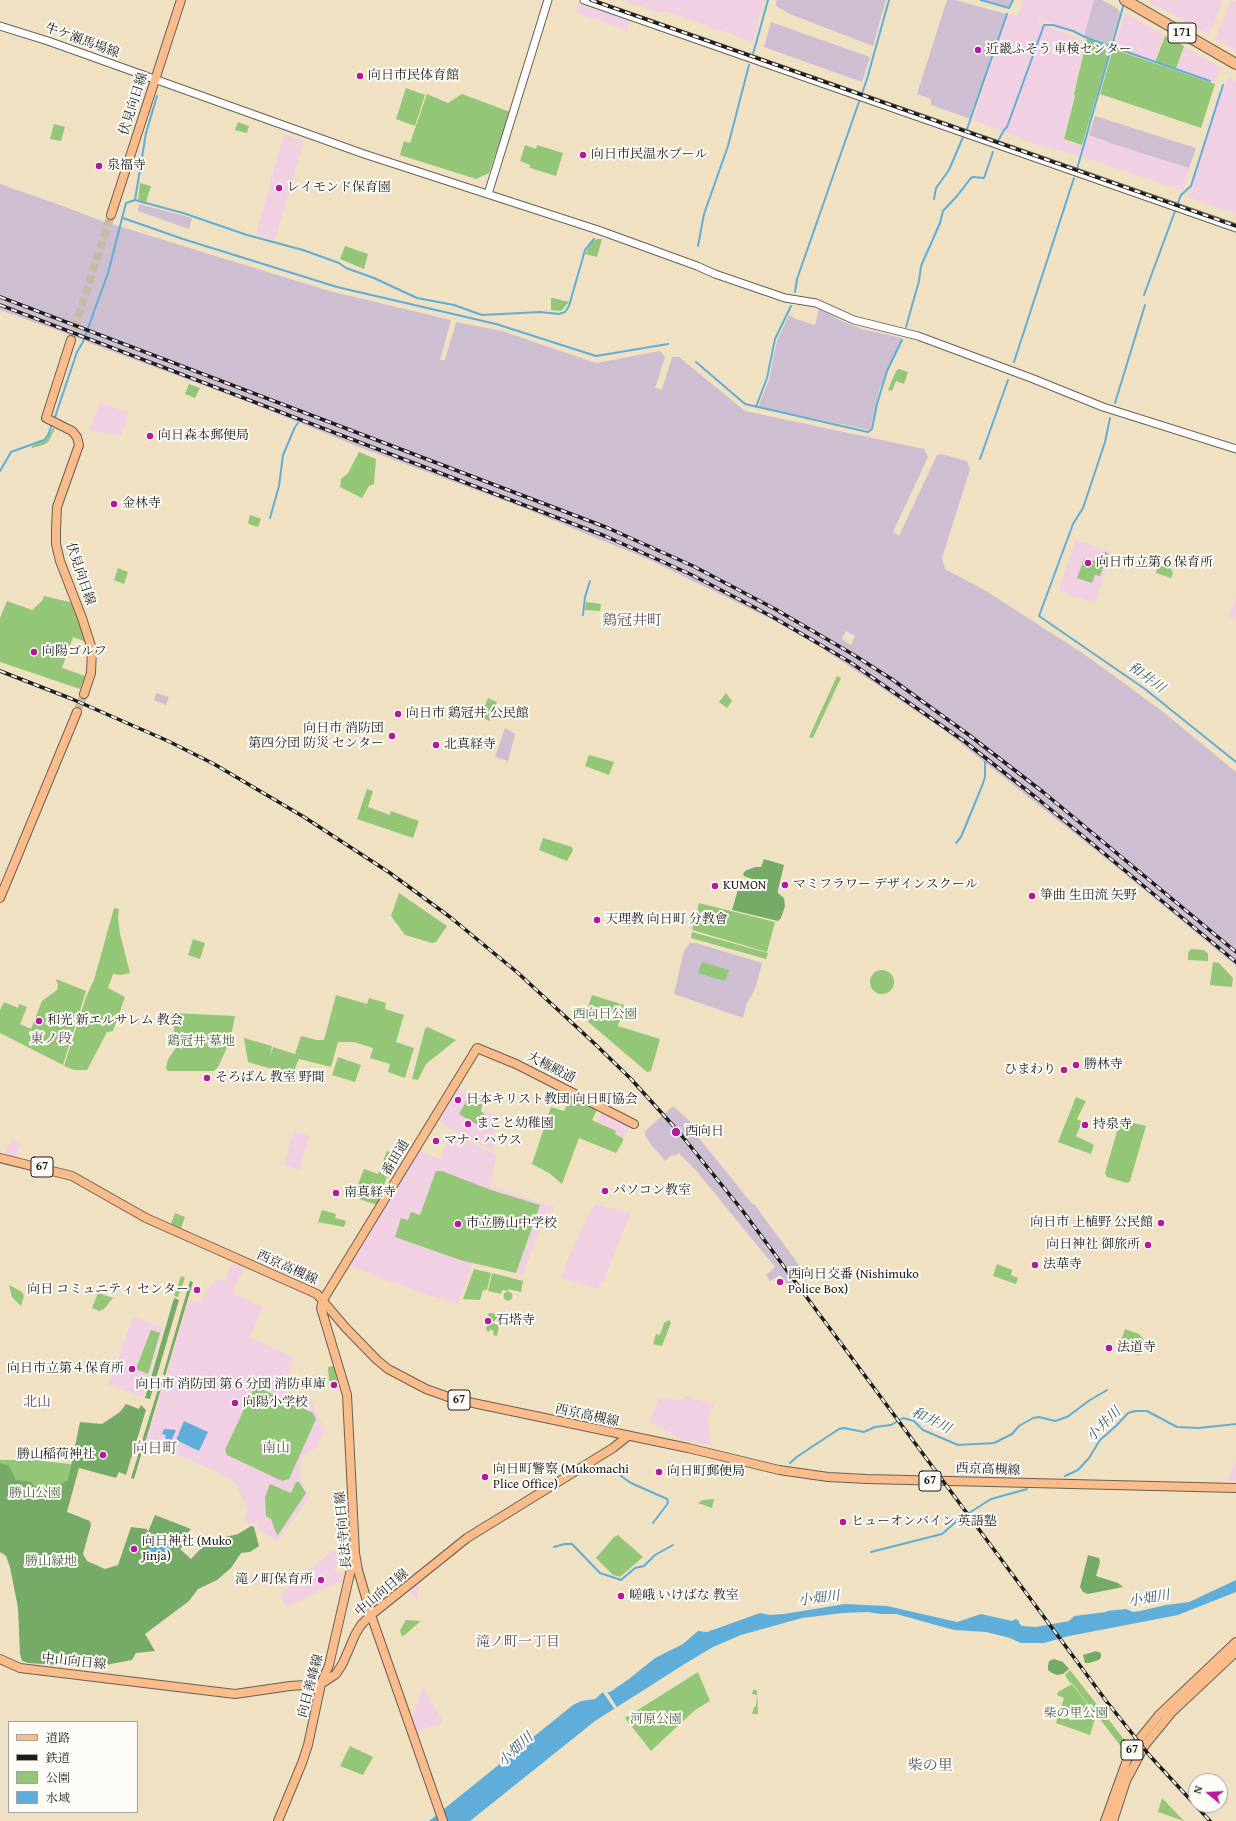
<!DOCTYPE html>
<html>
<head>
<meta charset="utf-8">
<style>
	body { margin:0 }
	#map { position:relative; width:1236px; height:1821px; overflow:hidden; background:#f0e1c2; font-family:"Gentium Book Plus","Noto Serif JP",serif }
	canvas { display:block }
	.legend { position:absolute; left:8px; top:1721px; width:130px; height:92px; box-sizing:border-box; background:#fdfcf7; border:1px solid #a3a29f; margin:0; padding:5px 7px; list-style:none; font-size:12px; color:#1c1c1c }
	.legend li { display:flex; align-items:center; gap:8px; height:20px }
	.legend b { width:20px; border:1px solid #a3a29f }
	.north { position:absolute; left:1188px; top:1773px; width:40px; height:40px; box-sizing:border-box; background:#fdfcf7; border:1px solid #a3a29f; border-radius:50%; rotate:288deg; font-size:11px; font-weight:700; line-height:16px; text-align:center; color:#1c1c1c }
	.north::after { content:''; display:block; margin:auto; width:14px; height:18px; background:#b5179e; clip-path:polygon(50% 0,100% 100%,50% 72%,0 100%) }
</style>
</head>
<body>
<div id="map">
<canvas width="1236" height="1821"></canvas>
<ul class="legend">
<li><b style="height:5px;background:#f9bc8a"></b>道路</li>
<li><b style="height:5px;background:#1c1c1c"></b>鉄道</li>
<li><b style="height:11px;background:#93c676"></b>公園</li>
<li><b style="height:11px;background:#5fadd9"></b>水域</li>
</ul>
<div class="north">N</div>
</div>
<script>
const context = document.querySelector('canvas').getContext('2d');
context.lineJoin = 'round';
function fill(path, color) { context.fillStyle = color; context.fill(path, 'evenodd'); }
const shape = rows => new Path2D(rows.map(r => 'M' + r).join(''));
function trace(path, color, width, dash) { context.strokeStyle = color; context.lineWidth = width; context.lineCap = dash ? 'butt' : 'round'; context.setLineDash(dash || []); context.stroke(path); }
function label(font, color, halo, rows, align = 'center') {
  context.font = font + ' "Gentium Book Plus","Noto Serif JP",serif'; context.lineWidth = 4; context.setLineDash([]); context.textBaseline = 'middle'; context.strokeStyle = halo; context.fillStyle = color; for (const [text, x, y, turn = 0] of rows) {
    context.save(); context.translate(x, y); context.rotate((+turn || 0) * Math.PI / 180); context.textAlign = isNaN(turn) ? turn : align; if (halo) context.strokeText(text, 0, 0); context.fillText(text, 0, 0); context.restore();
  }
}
const built = shape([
	[622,0,764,0,753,42,665,11,659,13],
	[1025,0,1094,0,1084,36,1038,18,1038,20,1042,23,1086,42,1063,140,1084,147,1088,135,1113,144,1189,168,1183,191,1080,156,1041,146,973,120,1008,14,1017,16],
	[1147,0,1223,0,1209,35],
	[1231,0,1236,1,1236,51,1215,39],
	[578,3,630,20,627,30,575,12],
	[1125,13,1164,35,1154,61,1135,54,1142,32,1134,54,1114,47],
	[1184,47,1221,67,1215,82,1177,69],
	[1230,77,1236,81,1236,214,1188,197,1223,88],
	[284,134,304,141,275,240,256,234],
	[100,402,129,413,121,435,92,431,90,429],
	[1075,540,1112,552,1095,603,1059,591],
	[1236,597,1236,619,1229,617],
	[455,1088,485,1096,481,1112,494,1113,494,1151,450,1129,437,1119],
	[603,1111,630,1125,624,1138,615,1134,616,1131,597,1122],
	[294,1131,309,1136,300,1170,284,1165],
	[450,1133,497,1155,490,1186,554,1207,553,1212,546,1212,523,1275,473,1263,458,1303,448,1301,427,1295,350,1266,419,1150,440,1159],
	[13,1139,21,1145,15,1157,4,1155,7,1148],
	[596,1204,630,1213,630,1215,603,1282,601,1281,598,1289,562,1278,567,1261,588,1215],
	[232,1263,244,1268,232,1292,262,1307,250,1337,292,1356,286,1394,310,1398,324,1429,318,1446,303,1456,300,1464,300,1480,310,1496,278,1541,260,1531,257,1521,250,1525,244,1520,248,1510,235,1482,223,1475,172,1452,146,1442,189,1299,201,1302,207,1289,217,1280,224,1281],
	[133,1317,163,1327,143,1397,108,1385],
	[687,1396,715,1405,708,1416,710,1445,675,1438,675,1436,650,1421,659,1399,679,1400],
	[1236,1461,1236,1481,1227,1481],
	[333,1550,341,1555,334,1569,346,1576,345,1582,337,1582,287,1607,280,1596,285,1590],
	[420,1582,417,1600,409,1590],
	[424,1688,443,1722,417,1732,412,1719,422,1689]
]);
const industrial = shape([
	[777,0,886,0,873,46,790,14,775,5],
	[947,0,955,0,1006,14,971,119,931,105,931,99,917,94],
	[983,0,1012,0,1009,7],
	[1094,0,1102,0,1118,9,1120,13,1110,46,1084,36],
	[771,22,870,57,862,82,764,47],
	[1095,116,1196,148,1189,168,1113,144,1089,135],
	[0,184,60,205,99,220,329,291,451,320,440,360,445,360,456,322,502,331,596,363,660,351,665,357,655,388,662,390,672,357,679,357,745,411,924,449,928,457,893,532,899,536,937,455,941,454,967,461,970,469,942,558,945,569,986,591,1084,654,1162,711,1236,772,1236,966,1124,873,944,730,819,646,771,619,650,560,516,505,359,447,243,400,108,350,62,332,0,310],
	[846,631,855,636,851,645,842,639],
	[139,204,192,218,189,229,138,211],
	[819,309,844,322,862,329,902,338,879,391,870,430,758,407,769,380,777,340,789,315,796,319,815,325],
	[156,693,169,697,166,705,154,700],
	[505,728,515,734,508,761,495,757],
	[690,943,696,943,762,963,755,989,746,1005,743,1018,674,994,684,951],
	[673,1106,694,1125,705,1131,699,1138,753,1205,754,1204,805,1273,788,1286,780,1275,770,1281,766,1275,775,1267,698,1173,679,1153,674,1156,672,1155,665,1161,649,1142,644,1132]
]);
const green = shape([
	[1165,36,1184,46,1176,69,1155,62],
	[1087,39,1111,47,1082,145,1064,139,1075,96,1074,94],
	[1113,49,1215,84,1201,128,1100,94],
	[406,88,425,95,415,126,396,119],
	[427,94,448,103,462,94,510,112,489,173,476,179,400,155,404,141,410,143],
	[238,122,249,126,247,133,235,130],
	[54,124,65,127,61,141,50,139],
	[525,145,536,149,537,145,563,153,556,176,530,168,530,165,520,161],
	[140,183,151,186,146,202,138,200],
	[597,239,602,239,597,257,585,254,592,242],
	[345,246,368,254,364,269,340,259],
	[551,298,553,298,569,302,561,311,551,310],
	[899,369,908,372,904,384,896,381,892,391,888,390,896,371],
	[189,384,200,388,195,398,185,394],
	[53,428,55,429,48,442,43,445,32,448,32,446,45,440],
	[359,452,376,459,374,484,369,486,362,498,340,487,341,479,348,473],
	[250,515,261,519,258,527,249,524,248,522],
	[1105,552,1108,553,1100,576,1095,575,1092,583,1077,578,1084,559,1092,562,1093,560,1096,561,1098,557,1103,558],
	[1158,565,1171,569,1173,573,1171,578,1156,573],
	[118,568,128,572,124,584,114,580],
	[44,596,70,602,74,605,86,642,73,637,62,668,85,676,80,689,0,662,0,618,7,601,32,610,42,601],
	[586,602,601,604,600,611,585,610],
	[837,676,841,678,813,738,809,737],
	[726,693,732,701,727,708,719,702],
	[488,698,497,702,490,721,481,717],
	[589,755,614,762,609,775,585,766],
	[367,789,373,791,368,807,390,815,391,811,419,821,413,838,357,819],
	[543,838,572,847,573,850,567,861,539,850],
	[399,893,447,926,436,942,432,943,405,935,391,916],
	[699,903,775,922,767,952,692,930],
	[114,908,119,909,118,917,120,934,130,973,120,975,113,974,108,988,125,997,113,1031,107,1032,87,1070,74,1070,64,1066,86,997,94,980],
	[692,932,768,953,766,959,691,938],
	[193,939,205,943,200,959,188,955],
	[1191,949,1204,950,1208,954,1208,961,1188,960,1188,953],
	[702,962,729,970,725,981,698,973],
	[1213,962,1219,963,1233,978,1232,987,1210,985],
	'870 982a12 12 0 1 1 24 0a12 12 0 1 1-24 0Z',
	[56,979,86,991,63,1065,0,1033,0,1010,4,1002,18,1008,19,1004,27,1007,20,1024,31,1029,42,1001,57,990,58,985],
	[336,995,367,1004,369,998,386,1003,385,1009,404,1015,396,1042,414,1048,405,1078,388,1072,390,1064,370,1058,373,1048,354,1042,338,1042,331,1067,299,1059,292,1075,248,1062,244,1038,272,1046,270,1058,273,1047,295,1054,301,1036,317,1040,324,1040],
	[592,995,624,1005,618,1026,660,1039,651,1071,647,1072,586,1020,585,1016],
	[172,1013,235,1016,230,1041,218,1067,214,1071,168,1071,166,1068,168,1059,176,1048],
	[427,1027,456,1040,426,1064,418,1080,412,1079,425,1029],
	[338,1057,361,1065,355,1082,332,1075],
	[470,1095,483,1098,481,1112,484,1113,483,1123,476,1124,459,1114],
	[571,1097,597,1110,592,1120,616,1131,615,1134,623,1138,623,1141,616,1153,579,1138,562,1184,549,1173,532,1164,551,1107,564,1111],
	[1076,1097,1086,1101,1077,1119,1082,1122,1076,1136,1094,1145,1091,1154,1058,1142],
	[1122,1120,1146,1126,1130,1181,1127,1183,1107,1177,1105,1173,1120,1121],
	[387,1151,395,1154,377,1205,353,1197,364,1169,378,1174],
	[436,1171,442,1171,491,1190,540,1205,516,1273,460,1260,395,1237,401,1218,408,1220,411,1212,420,1215],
	[322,1210,336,1214,335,1218,346,1221,344,1227,318,1222],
	[175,1213,185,1217,181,1228,171,1224],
	[997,1264,1012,1270,1011,1275,1018,1278,1016,1284,993,1276],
	[474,1269,491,1273,487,1290,483,1290,480,1300,463,1299],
	[492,1273,523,1281,521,1292,508,1289,508,1291,502,1290,501,1294,488,1291],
	[181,1276,185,1278,178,1297,174,1296],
	[9,1285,22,1292,24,1296,21,1306,12,1297],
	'503.5 1296a4.5 4.5 0 1 1 9 0a4.5 4.5 0 1 1-9 0Z',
	[98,1293,113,1298,104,1309,99,1311,92,1308],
	'509.5 1317a4.5 4.5 0 1 1 9 0a4.5 4.5 0 1 1-9 0Z',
	[489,1313,502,1314,505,1317,505,1319,499,1323,486,1320],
	[669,1320,671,1323,662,1346,653,1344,656,1334,660,1335,664,1323],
	[488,1322,499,1325,497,1336,493,1335,494,1331,490,1329,489,1332,486,1330],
	[1125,1329,1139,1334,1145,1341,1140,1355,1118,1351],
	[151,1330,160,1333,148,1374,136,1369],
	[335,1366,337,1381,329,1381,328,1367],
	[257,1387,313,1413,316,1419,289,1479,282,1481,227,1455,225,1450,254,1388],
	[0,1460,34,1460,70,1464,78,1468,64,1515,0,1535],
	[296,1482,299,1482,306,1493,278,1535,276,1533,271,1519,266,1516,265,1497,270,1484,291,1493],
	[714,1499,712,1508,698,1503,703,1500],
	[618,1535,643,1557,620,1577,613,1575,596,1558,614,1537],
	[406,1620,421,1621,402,1637,400,1630],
	[1070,1670,1126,1742,1123,1749,1072,1683,1070,1683,1065,1675],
	[698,1672,710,1701,695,1710,651,1751,625,1718],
	[1072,1684,1096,1715,1090,1735,1056,1723,1064,1698,1057,1695,1058,1692],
	[753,1690,757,1690,758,1714,752,1714,754,1707,756,1706,757,1695,752,1694],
	[350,1746,373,1757,363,1775,340,1766],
	[1162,1798,1184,1821,1158,1812]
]);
const forest = shape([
	[764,859,784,865,778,890,778,893,784,898,785,906,781,918,778,921,732,910,739,886,742,885,758,891,762,888,762,883,744,876,743,874,745,871,755,867,761,867],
	[190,1281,193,1282,165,1376,163,1374],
	[174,1298,179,1300,150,1399,145,1398],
	[163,1382,144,1446,141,1444,160,1383],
	[126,1404,139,1409,141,1405,146,1410,126,1475,119,1472,116,1478,79,1468,67,1512,90,1521,91,1525,83,1554,87,1561,105,1569,118,1565,131,1527,147,1529,148,1532,155,1515,191,1529,180,1541,182,1547,180,1549,191,1559,208,1541,238,1534,251,1526,254,1527,259,1546,250,1552,241,1553,231,1568,217,1580,198,1589,189,1601,145,1634,155,1651,136,1653,132,1660,95,1667,28,1663,22,1661,20,1654,18,1608,10,1567,6,1556,0,1552,0,1463,9,1466,16,1480,31,1482,35,1487,43,1489,57,1486,68,1480,80,1422,102,1424,120,1412],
	[139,1452,142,1452,134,1479,131,1478],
	[1088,1555,1099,1558,1100,1562,1096,1576,1118,1583,1123,1587,1088,1594,1083,1592,1080,1587],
	[1096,1651,1101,1653,1101,1657,1099,1660,1089,1663,1085,1663,1083,1655],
	[1054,1659,1063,1662,1069,1669,1063,1674,1057,1675,1052,1673,1048,1670,1048,1666,1049,1661]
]);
const water = shape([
	[184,1421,208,1432,199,1451,176,1440],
	[164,1429,176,1430,171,1441,165,1438,166,1435,162,1434],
	[166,1537,171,1538,173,1541,169,1552,156,1555,150,1553,149,1551,151,1545,159,1544],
	[1236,1580,1236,1592,1178,1615,1069,1636,1044,1643,1021,1643,1010,1638,986,1632,954,1630,896,1614,881,1614,867,1612,843,1613,802,1618,741,1635,713,1647,683,1665,595,1721,470,1821,429,1821,573,1705,581,1701,595,1699,603,1692,610,1692,629,1679,655,1658,683,1644,698,1631,707,1632,760,1613,770,1615,784,1614,845,1604,887,1606,957,1622,981,1614,1012,1621,1016,1619,1019,1621,1019,1623,1022,1626,1036,1627,1069,1621,1074,1616,1106,1612,1107,1611,1126,1609,1133,1612,1140,1611,1166,1605,1189,1602]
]);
const pier = shape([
	[606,1690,618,1709,616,1711,602,1691]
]);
const stream = shape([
	[981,0,1009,8,1013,0],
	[753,54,768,0],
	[967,129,1007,14],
	[998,141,1004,130,1007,127,1044,25,1053,25,1073,31,1087,38,1210,81],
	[1077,169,1124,3],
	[934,199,936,188,949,170,963,137],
	[135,200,146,133,157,96],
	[123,218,183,239,337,287,496,324,596,356,668,344],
	[698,246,704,214,728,146,749,65],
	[795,292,797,279,867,79,889,0],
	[1144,295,1181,195,1191,186,1223,85],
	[906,327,919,281,921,266,940,223,943,211,957,196,971,178,973,177,984,178,993,152],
	[696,362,745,404,868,432,872,429,877,404,887,371,902,340],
	[1014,362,1074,178],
	[1115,403,1145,305],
	[756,407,767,378,775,339,791,306],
	[1110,418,1105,442,1083,508,1073,524,1039,616,1145,689,1236,762],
	[54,420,77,352,83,342,108,273,126,203,135,200,183,213,247,235,303,250,339,263,346,268,374,278,417,298,454,305,482,315,540,312,559,314,565,312,569,306,585,250,594,239],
	[980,459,1008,380],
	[0,471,11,452,44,440,48,435,52,424],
	[270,518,279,486,283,455,295,427,298,423],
	[583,615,585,597,590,581],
	[956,843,961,837,982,786,985,777,985,762],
	[790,1463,798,1456,839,1429,844,1428,864,1432,875,1427,891,1425,903,1418,914,1421,923,1430,958,1445,994,1443,1012,1434,1019,1426,1033,1418,1039,1417,1055,1421,1067,1417,1090,1400,1107,1390],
	[614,1467,620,1468,621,1476,631,1483,667,1499,668,1503,653,1523],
	[1065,1476,1078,1470,1089,1458,1100,1440,1116,1426,1128,1413,1135,1411,1147,1411,1177,1427,1199,1428,1236,1424],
	[554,1547,565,1544,572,1544,600,1573,621,1580,635,1568,644,1566,655,1555,673,1545],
	[871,1552,942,1534,958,1520,991,1499,1027,1489]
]);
const majorTunnel = shape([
	[71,340,111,215],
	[77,712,84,694]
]);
const minor = shape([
	[584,0,1236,228],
	[0,26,48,41,364,154,598,230,697,266,715,274,785,298,816,303,854,320,918,336,1031,378,1103,407,1236,449],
	[488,194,548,0]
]);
const major = shape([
	[111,215,181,0],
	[71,340,46,418,72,431,77,437,79,445,57,507,56,530,56,544,60,561,82,618,92,649,91,673,84,694],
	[0,898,77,712],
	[0,1158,72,1176,146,1218,317,1294,345,1327,377,1360,388,1369,426,1389,454,1399,688,1448,779,1470,828,1477,867,1479,1236,1488],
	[0,1659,20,1668,235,1694,290,1686,321,1684,336,1674,343,1663,355,1635,361,1625,371,1615,467,1538,613,1448,628,1436],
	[278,1821,302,1763,308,1745,321,1684,329,1665,354,1556],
	[443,1821,371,1615,358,1570,355,1553,347,1395,321,1308,323,1300,477,1048,516,1064,634,1124],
	[1105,1821,1127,1760,1137,1742,1159,1715,1236,1642],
	[1113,1821,1126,1781,1145,1745,1172,1712,1236,1652]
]);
const highway = shape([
	[1125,0,1236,64]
]);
const rail = shape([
	[591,0,1236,226],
	[0,297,608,528,693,566,775,609,854,655,893,680,969,735,1043,792,1236,952],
	[0,305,605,536,690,574,771,616,850,662,964,741,1038,799,1236,962],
	[0,671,72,699,168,741,214,764,304,817,390,873,450,917,518,973,595,1044,631,1079,678,1131,742,1210,1107,1702,1150,1756,1210,1821]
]);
const markers = [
	[978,50,4,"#b5179e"],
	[360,76,4,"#b5179e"],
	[583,155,4,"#b5179e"],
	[99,166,4,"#b5179e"],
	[279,188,4,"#b5179e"],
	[150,436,4,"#b5179e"],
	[114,504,4,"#b5179e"],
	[1088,563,4,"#b5179e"],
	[34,652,4,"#b5179e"],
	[398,714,4,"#b5179e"],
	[392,736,4,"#b5179e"],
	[436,745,4,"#b5179e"],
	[785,885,4,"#b5179e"],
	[715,886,4,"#b5179e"],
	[1032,896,4,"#b5179e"],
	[597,920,4,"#b5179e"],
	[39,1021,4,"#b5179e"],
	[1076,1065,4,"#b5179e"],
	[1064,1070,4,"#b5179e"],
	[207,1078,4,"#b5179e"],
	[458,1100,4,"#b5179e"],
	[468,1124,4,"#b5179e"],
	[1085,1125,4,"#b5179e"],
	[676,1132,5,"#b5179e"],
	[436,1141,4,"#b5179e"],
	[605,1191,4,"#b5179e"],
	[336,1193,4,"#b5179e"],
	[1161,1223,4,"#b5179e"],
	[458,1224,4,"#b5179e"],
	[1148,1245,4,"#b5179e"],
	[1035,1265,4,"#b5179e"],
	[780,1282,4,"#b5179e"],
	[197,1290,4,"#b5179e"],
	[488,1321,4,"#b5179e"],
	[1109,1348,4,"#b5179e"],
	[132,1369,4,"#b5179e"],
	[334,1385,4,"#b5179e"],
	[235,1403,4,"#b5179e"],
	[103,1455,4,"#b5179e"],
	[659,1472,4,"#b5179e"],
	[485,1477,4,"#b5179e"],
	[843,1522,4,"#b5179e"],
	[134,1549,4,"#b5179e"],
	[321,1580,4,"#b5179e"],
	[621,1596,4,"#b5179e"]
];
const shields = [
	[1182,33,28],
	[42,1167,22],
	[459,1400,22],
	[930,1481,22],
	[1132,1750,22]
];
const shieldNames = [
	["171",1182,33],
	["67",42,1167],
	["67",459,1400],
	["67",930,1481],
	["67",1132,1750]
];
const streetNames = [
	["牛ケ瀬馬場線",82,41,20],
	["伏見向日線",134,104,-72],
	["伏見向日線",80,574,71],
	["大極殿通",551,1068,27],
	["番田通",396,1158,-59],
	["西京高槻線",287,1268,24],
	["西京高槻線",587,1416,12],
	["西京高槻線",988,1470,2],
	["長法寺向日線",344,1530,-95],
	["中山向日線",382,1593,-40],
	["中山向日線",74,1662,6],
	["向日善峰線",311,1686,-75]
];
const poiNames = [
	["近畿ふそう 車検センター",986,50],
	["向日市民体育館",368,76],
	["向日市民温水プール",591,155],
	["泉福寺",107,166],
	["レイモンド保育園",287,188],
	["向日森本郵便局",158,436],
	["金林寺",122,504],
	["向日市立第６保育所",1096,563],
	["向陽ゴルフ",42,652],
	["向日市 鶏冠井 公民館",406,714],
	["向日市 消防団",384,729,"right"],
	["第四分団 防災 センター",384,744,"right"],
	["北真経寺",444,745],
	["マミフラワー デザインスクール",793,885],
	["KUMON",723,886],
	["箏曲 生田流 矢野",1040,896],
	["天理教 向日町 分教會",605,920],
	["和光 新エルサレム 教会",47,1021],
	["勝林寺",1084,1065],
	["ひまわり",1056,1070,"right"],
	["そろばん 教室 野間",215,1078],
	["日本キリスト教団 向日町協会",466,1100],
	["まこと幼稚園",476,1124],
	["持泉寺",1093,1125],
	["西向日",685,1132],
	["マナ・ハウス",444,1141],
	["パソコン教室",613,1191],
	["南真経寺",344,1193],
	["向日市 上植野 公民館",1153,1223,"right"],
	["市立勝山中学校",466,1224],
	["向日神社 御旅所",1140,1245,"right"],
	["法華寺",1043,1265],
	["西向日交番 (Nishimuko",788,1275],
	["Police Box)",788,1290],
	["向日 コミュニティ センター",189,1290,"right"],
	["石塔寺",496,1321],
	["法道寺",1117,1348],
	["向日市立第４保育所",124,1369,"right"],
	["向日市 消防団 第６分団 消防車庫",326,1385,"right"],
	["向陽小学校",243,1403],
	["勝山稲荷神社",95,1455,"right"],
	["向日町警察 (Mukomachi",493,1470],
	["Plice Office)",493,1485],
	["向日町郵便局",667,1472],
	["ヒューオンバイン 英語塾",851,1522],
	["向日神社 (Muko",142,1542],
	["Jinja)",142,1557],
	["滝ノ町保育所",313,1580,"right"],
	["嵯峨 いけばな 教室",629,1596]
];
const parkNames = [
	["西向日公園",605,1015],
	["鶏冠井 墓地",201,1042],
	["勝山公園",35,1494],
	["勝山緑地",51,1562],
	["柴の里公園",1076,1714],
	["河原公園",656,1720]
];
const waterNames = [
	["和井川",1146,678,36],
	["和井川",931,1421,26],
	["小井川",1104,1425,-45],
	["小畑川",819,1599,-7],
	["小畑川",1149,1599,-10],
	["小畑川",516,1750,-43]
];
const neighbourhoodNames = [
	["東ノ段",51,1039],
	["北山",37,1402],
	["南山",276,1448],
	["滝ノ町一丁目",518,1642]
];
const quarterNames = [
	["鶏冠井町",632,621],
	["向日町",155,1449],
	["柴の里",930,1766]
];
fill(built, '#f1d0e4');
fill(industrial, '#cebed1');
fill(green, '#93c676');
fill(forest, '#76ab67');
fill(water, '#5fadd9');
fill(pier, '#f0e1c2');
trace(stream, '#5fadd9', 2);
trace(majorTunnel, '#c6baa1', 8, [8, 4]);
trace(minor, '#666156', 9);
trace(major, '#666156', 10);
trace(highway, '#666156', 12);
trace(minor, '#fff', 7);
trace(major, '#f9bc8a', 8);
trace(highway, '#f9bc8a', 10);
trace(rail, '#1c1c1c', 3.5);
trace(rail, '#fdfcf7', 2, [6]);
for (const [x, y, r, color] of markers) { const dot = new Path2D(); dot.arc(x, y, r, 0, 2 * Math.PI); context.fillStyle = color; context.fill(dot); trace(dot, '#fdfcf7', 1.5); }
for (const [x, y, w] of shields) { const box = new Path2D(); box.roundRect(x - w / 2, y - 10, w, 20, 3); context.fillStyle = '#fdfcf7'; context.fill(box); trace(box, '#1c1c1c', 1); }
label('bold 12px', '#1c1c1c', null, shieldNames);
label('13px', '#1c1c1c', '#fdfcf7', streetNames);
label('13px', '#1c1c1c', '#fdfcf7', poiNames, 'left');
label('13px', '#4c6040', '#fdfcf7', parkNames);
label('italic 14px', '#3a5d71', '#fdfcf7', waterNames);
label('14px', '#61505a', '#fdfcf7', neighbourhoodNames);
label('15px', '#61505a', '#fdfcf7', quarterNames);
</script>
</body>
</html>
